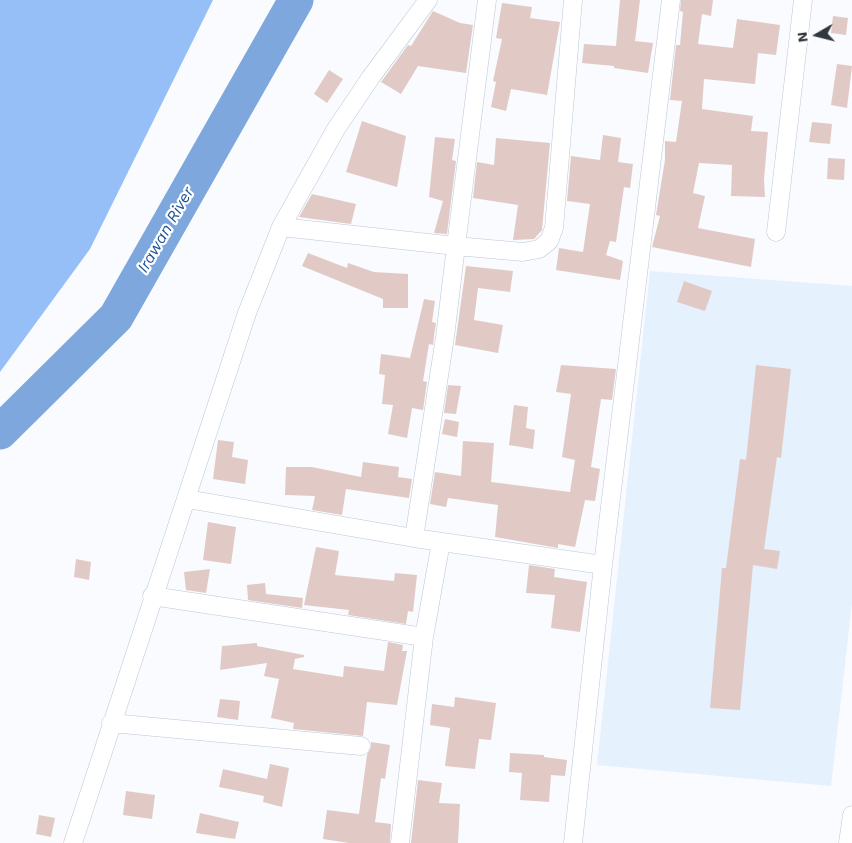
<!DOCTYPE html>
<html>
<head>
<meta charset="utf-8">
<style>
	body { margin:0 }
	#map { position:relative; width:852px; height:843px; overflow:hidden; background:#f9fbfe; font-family:"Work Sans",sans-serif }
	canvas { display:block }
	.north { position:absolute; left:792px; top:10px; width:50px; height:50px; -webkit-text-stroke:4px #fff; paint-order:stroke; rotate:262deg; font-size:14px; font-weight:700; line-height:20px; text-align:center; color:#32373d }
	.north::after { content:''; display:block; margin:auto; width:18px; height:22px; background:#32373d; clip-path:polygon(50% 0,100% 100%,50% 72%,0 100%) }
</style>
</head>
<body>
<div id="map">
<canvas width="852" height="843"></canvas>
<div class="north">N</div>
</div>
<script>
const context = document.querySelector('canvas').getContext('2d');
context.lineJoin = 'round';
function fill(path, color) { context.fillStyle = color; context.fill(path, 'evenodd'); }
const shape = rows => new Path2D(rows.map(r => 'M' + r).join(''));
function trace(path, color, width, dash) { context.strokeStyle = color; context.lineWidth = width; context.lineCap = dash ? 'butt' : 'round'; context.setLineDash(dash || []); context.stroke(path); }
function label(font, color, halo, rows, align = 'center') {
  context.font = font + ' "Work Sans",sans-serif'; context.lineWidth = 4.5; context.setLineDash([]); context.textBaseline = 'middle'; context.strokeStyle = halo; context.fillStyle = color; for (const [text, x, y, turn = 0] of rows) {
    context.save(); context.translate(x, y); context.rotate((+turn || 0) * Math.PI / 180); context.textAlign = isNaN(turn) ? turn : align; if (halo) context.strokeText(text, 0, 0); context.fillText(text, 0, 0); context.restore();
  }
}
const built = shape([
	[650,271,852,286,852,603,831,786,597,765]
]);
const forest = shape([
	[0,0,213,0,90,249,0,372]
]);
const river = shape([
	[0,432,116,317,296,0]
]);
const building = shape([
	[620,0,640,0,635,41,653,43,648,73,614,68,614,66,582,63,584,44,616,46],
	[681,0,713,0,711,16,702,14,698,44,733,48,737,19,780,25,776,55,758,53,755,84,704,79,702,109,753,116,751,131,768,132,764,180,765,197,731,196,732,165,699,163,693,193,705,196,698,228,755,239,751,267,652,247,660,216,656,215,665,160,665,141,676,142,682,101,670,100,676,45,680,45,683,12,680,11],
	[502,3,532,7,530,18,560,22,547,95,511,89,506,111,491,107,496,82,493,81,502,39,496,38],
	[433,11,460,23,473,25,466,73,418,66,401,94,381,82,408,45,411,46],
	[833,16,848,18,846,35,831,33],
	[837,64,852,66,847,108,831,105],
	[329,70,343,79,327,103,314,94],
	[362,121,406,136,397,187,346,172],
	[812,122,832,124,830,144,809,142],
	[603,135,621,138,618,162,633,164,630,188,624,187,616,242,610,241,606,255,623,261,620,280,556,270,559,248,583,252,590,204,567,201,571,156,600,160],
	[435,137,455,139,452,160,456,161,447,234,434,233,443,201,429,197],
	[496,138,550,143,542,230,534,239,513,240,518,205,473,198,477,162,494,165],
	[828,158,845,159,844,180,827,179],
	[312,194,356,204,351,224,299,217],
	[308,253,347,268,348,263,374,272,408,274,408,308,383,308,383,299,302,266],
	[466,266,513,271,510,292,478,288,474,320,503,325,498,353,455,345],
	[684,281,712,291,705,311,677,302],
	[424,299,435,301,432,322,436,323,434,336,433,345,429,344,423,381,427,382,423,410,412,408,407,438,388,434,393,405,382,404,385,375,379,374,381,354,410,358],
	[561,365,616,369,612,400,601,399,591,467,600,469,595,501,585,500,575,547,558,544,558,548,495,537,498,505,448,498,446,507,430,504,435,472,461,476,463,441,494,443,491,482,570,492,575,460,562,457,571,394,556,392],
	[756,365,791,369,781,458,777,457,764,549,780,551,777,569,753,565,740,710,710,708,722,568,726,568,740,459,746,460],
	[448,385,461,386,456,414,444,413],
	[514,405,528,407,526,428,535,430,533,449,509,445],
	[445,419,459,422,457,437,442,434],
	[218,440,234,442,232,457,248,460,245,484,213,479],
	[363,462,399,467,398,477,412,479,409,498,346,489,342,515,312,510,315,496,285,495,286,467,312,467,361,477],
	[208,522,236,527,231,564,203,560],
	[316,547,339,551,335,575,394,581,395,573,417,575,413,612,408,611,406,624,348,615,349,610,304,605],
	[76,559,91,562,89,580,74,577],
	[529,565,555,569,554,577,587,582,580,632,551,628,555,595,526,593],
	[210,569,206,593,186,590,184,572],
	[265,583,266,594,303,598,302,608,248,600,247,585],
	[388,642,403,645,402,651,407,651,397,705,367,702,363,736,293,729,294,723,271,718,279,679,264,676,267,663,220,670,222,646,257,643,257,646,304,655,304,657,295,659,293,669,343,677,344,666,384,671],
	[455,697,496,703,491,740,479,739,475,769,445,766,450,728,430,725,432,704,454,707],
	[220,699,240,701,238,720,217,717],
	[371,742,390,745,385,779,381,778,375,822,391,824,390,843,349,843,323,839,327,810,359,814,367,755,371,747],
	[510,753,544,755,544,757,567,760,565,776,551,775,549,802,520,800,522,773,509,772],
	[270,764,289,768,282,807,263,802,264,796,219,787,223,769,267,779],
	[418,780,442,783,439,803,460,804,458,843,411,843],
	[126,791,155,795,152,819,123,815],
	[200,813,239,822,235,839,196,833],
	[39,815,55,818,51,837,36,834]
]);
const street = shape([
	[281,227,456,246,487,0],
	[776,232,803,0],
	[187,499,414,538,603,565],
	[414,538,445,337,456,246,523,252,539,249,549,241,554,228,573,0],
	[152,596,424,637],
	[111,723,361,746],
	[73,843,247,313,281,227,336,129,371,77,428,0],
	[400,843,424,637,441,542],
	[573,843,603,565,671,0],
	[848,843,852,815]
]);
const waterNames = [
	["Irawan River",166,230,-60]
];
fill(built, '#e6f1fe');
fill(forest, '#95bff6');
trace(river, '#7ea8dd', 35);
fill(building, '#e1cac6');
trace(street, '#bac7d7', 19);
trace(street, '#fff', 18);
label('italic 16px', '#1b5293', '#fff', waterNames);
</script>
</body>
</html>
